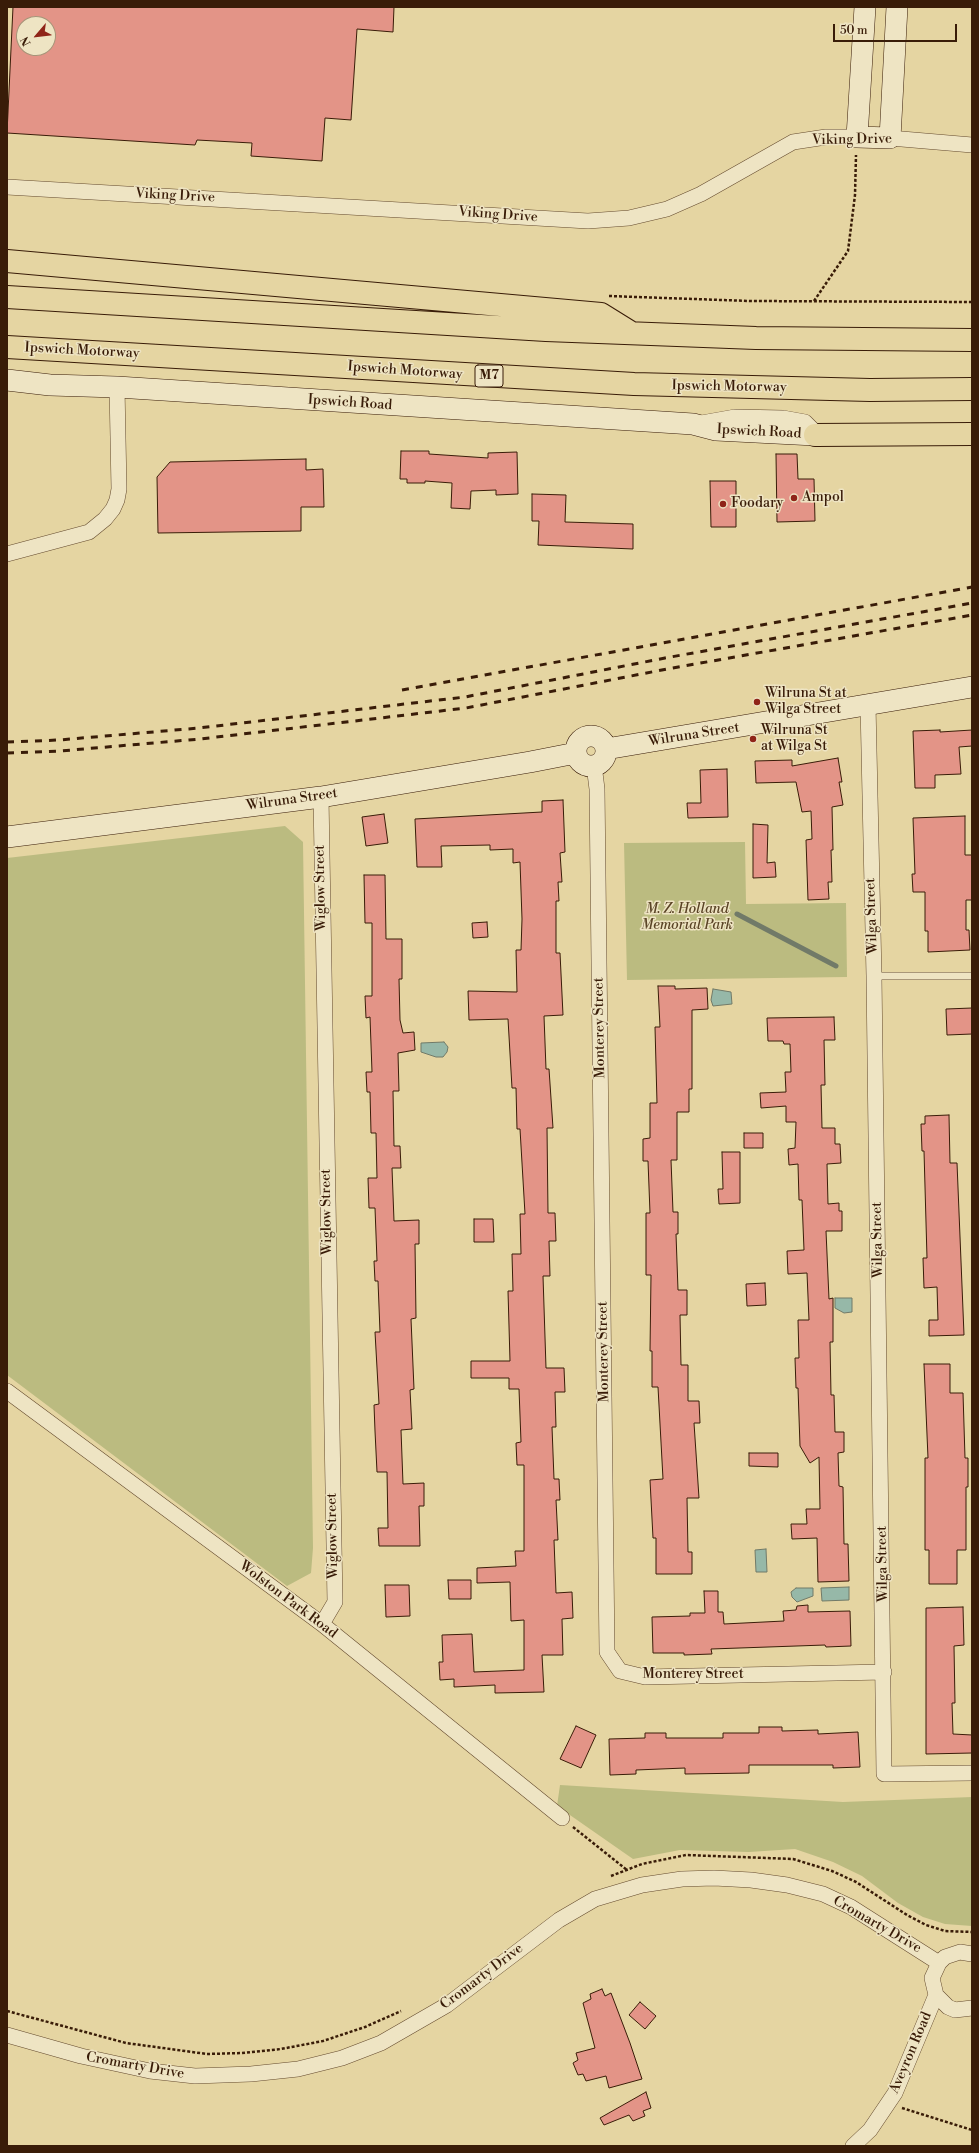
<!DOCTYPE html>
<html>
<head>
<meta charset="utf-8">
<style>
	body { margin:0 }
	#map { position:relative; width:979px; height:2153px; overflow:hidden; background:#e5d5a2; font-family:"Libre Bodoni",serif }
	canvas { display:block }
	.frame { position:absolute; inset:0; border:8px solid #391c08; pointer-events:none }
	.north { position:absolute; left:16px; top:16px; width:40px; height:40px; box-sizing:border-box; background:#eee4c3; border:1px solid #a69478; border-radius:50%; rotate:242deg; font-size:11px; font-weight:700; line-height:16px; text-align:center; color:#391c08 }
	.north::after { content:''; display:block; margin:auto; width:14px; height:18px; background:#8f2418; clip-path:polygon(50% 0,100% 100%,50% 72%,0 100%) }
	.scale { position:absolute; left:833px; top:24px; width:124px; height:18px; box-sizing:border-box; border:2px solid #391c08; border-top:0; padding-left:5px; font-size:12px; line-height:14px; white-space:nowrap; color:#391c08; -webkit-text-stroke:3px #eee4c3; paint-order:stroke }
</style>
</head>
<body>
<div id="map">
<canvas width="979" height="2153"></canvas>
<div class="frame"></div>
<div class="north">N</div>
<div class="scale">50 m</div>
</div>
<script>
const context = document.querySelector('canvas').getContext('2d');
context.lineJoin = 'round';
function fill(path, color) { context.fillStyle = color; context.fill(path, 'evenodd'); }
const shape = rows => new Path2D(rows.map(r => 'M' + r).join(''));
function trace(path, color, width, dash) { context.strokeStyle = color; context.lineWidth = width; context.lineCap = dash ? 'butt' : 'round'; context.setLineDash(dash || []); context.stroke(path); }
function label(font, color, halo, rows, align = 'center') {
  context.font = font + ' "Libre Bodoni",serif'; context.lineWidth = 3; context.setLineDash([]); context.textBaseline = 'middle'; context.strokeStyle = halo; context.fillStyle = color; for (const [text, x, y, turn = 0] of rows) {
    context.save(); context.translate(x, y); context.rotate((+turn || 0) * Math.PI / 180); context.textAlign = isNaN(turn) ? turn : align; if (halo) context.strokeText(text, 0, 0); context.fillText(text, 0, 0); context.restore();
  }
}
const green = shape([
	[285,826,303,842,313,1548,311,1573,287,1586,7,1375,7,858],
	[745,842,746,904,846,903,847,977,627,980,624,843],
	[560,1785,843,1802,972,1797,972,1926,945,1924,923,1917,898,1903,862,1876,833,1862,795,1849,749,1852,680,1850,633,1859,557,1806]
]);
const water = shape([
	[713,989,731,992,732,1004,713,1006,711,1000,713,989],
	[444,1042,448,1047,447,1052,443,1057,436,1057,421,1052,421,1043,444,1042],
	[835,1298,852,1298,852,1312,844,1313,835,1308,835,1298],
	[766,1549,767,1572,756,1572,755,1550,766,1549],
	[849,1587,849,1600,822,1601,821,1588,849,1587],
	[796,1588,813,1588,813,1596,797,1602,792,1597,791,1592,796,1588]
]);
const stream = shape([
	[737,914,836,966]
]);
const building = shape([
	[13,7,394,7,393,32,357,29,351,120,325,118,322,161,251,156,252,143,197,140,195,145,7,133,13,7],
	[24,24,48,24,48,48,24,48,24,24],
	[401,451,429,451,429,454,488,458,488,453,517,452,518,494,496,495,496,490,471,491,470,509,451,508,452,483,425,481,425,483,407,483,407,479,400,479,401,451],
	[776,454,797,454,798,479,814,479,815,521,777,522,776,454],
	[306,459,306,470,323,469,324,507,301,507,301,531,158,533,157,477,170,462,306,459],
	[710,481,736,481,736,527,711,527,710,481],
	[532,494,566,495,565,522,633,524,633,549,538,545,539,521,532,521,532,494],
	[940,730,940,732,972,730,972,746,959,747,961,774,935,775,935,788,915,788,913,731,940,730],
	[838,758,842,782,839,782,843,805,832,807,833,850,831,850,832,882,828,882,829,899,808,900,806,840,812,839,811,811,802,812,796,782,756,783,755,761,792,760,792,766,838,758],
	[727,769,728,817,688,818,687,803,701,803,700,770,727,769],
	[563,800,565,852,560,853,562,882,558,882,559,901,556,901,556,953,560,953,563,1015,544,1016,546,1069,549,1069,553,1128,547,1128,548,1213,555,1213,556,1241,549,1241,550,1276,543,1276,546,1368,564,1368,565,1392,555,1392,556,1427,552,1427,554,1479,559,1479,560,1500,556,1500,558,1540,554,1540,556,1593,572,1592,573,1618,562,1619,563,1655,542,1655,544,1692,495,1693,495,1685,454,1687,454,1679,440,1680,439,1662,443,1662,442,1635,472,1634,474,1672,524,1670,524,1620,511,1621,510,1582,477,1583,477,1568,516,1566,515,1551,524,1551,524,1465,517,1465,516,1443,521,1442,519,1389,509,1389,509,1378,471,1378,471,1361,510,1361,508,1291,513,1291,512,1254,521,1254,520,1214,525,1214,520,1129,517,1129,516,1088,512,1088,508,1019,469,1020,468,991,517,992,516,950,521,950,522,919,520,862,513,863,513,849,490,850,490,845,441,846,442,867,417,867,415,819,542,812,542,801,563,800],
	[384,814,388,843,366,846,362,817,384,814],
	[965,816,965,855,972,855,972,900,966,900,966,930,969,930,970,950,928,952,928,931,925,931,925,892,913,892,912,874,915,874,913,818,965,816],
	[753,824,768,825,767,863,775,862,776,877,753,878,753,824],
	[364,875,385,875,386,939,402,939,402,979,399,979,400,1020,403,1033,414,1032,415,1050,398,1053,399,1091,393,1091,394,1146,400,1146,401,1168,392,1168,394,1221,419,1220,419,1244,415,1244,416,1318,411,1319,414,1389,410,1390,412,1429,401,1430,403,1484,424,1483,424,1506,419,1506,420,1546,379,1546,378,1528,388,1528,387,1472,377,1472,375,1431,374,1405,379,1404,375,1332,380,1332,378,1281,375,1281,374,1261,377,1261,375,1208,369,1208,368,1178,377,1178,376,1133,371,1133,370,1092,367,1092,366,1072,372,1072,370,1017,366,1018,365,996,372,996,372,923,365,923,364,875],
	[487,922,488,937,473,938,472,923,487,922],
	[658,986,675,986,675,989,707,988,708,1009,692,1010,692,1089,689,1089,689,1112,677,1112,677,1160,671,1160,673,1212,678,1212,678,1234,676,1234,678,1290,687,1290,687,1315,680,1315,681,1365,688,1365,688,1401,699,1401,700,1423,694,1423,699,1498,687,1498,688,1552,692,1552,692,1574,656,1574,656,1538,653,1538,650,1480,663,1479,658,1387,652,1387,652,1351,650,1351,651,1275,646,1275,646,1213,650,1213,648,1161,643,1161,643,1139,650,1138,650,1103,657,1103,655,1027,660,1027,658,986],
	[972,1008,972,1034,947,1035,946,1009,972,1008],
	[834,1017,835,1040,824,1040,825,1085,821,1085,822,1128,835,1128,835,1144,840,1144,841,1163,827,1164,828,1204,839,1203,839,1211,842,1211,842,1231,826,1231,829,1299,833,1298,833,1342,830,1342,831,1395,834,1395,835,1432,844,1432,844,1452,838,1453,839,1486,843,1487,844,1544,848,1544,849,1581,818,1582,817,1538,792,1539,791,1524,807,1524,806,1509,820,1509,819,1457,810,1463,800,1446,798,1388,796,1388,795,1358,799,1358,798,1320,809,1320,807,1273,788,1274,787,1251,804,1250,802,1200,799,1200,798,1164,789,1165,788,1149,795,1148,796,1122,786,1122,786,1106,761,1108,760,1093,786,1092,785,1072,791,1072,790,1044,784,1044,783,1041,768,1041,767,1018,834,1017],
	[949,1115,950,1163,957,1163,964,1335,929,1336,929,1320,938,1320,937,1287,924,1288,923,1258,927,1258,924,1151,922,1151,921,1124,925,1124,925,1116,949,1115],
	[744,1133,763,1133,763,1148,744,1148,744,1133],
	[722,1152,740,1152,740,1203,719,1204,718,1189,723,1189,722,1152],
	[474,1219,493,1219,494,1242,474,1242,474,1219],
	[765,1283,766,1305,747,1306,746,1284,765,1283],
	[924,1364,950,1364,950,1393,963,1393,965,1458,968,1458,968,1487,966,1487,966,1550,957,1550,957,1584,929,1584,929,1550,925,1550,925,1458,928,1458,924,1364],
	[749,1453,778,1453,778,1467,749,1466,749,1453],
	[448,1580,471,1580,471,1599,449,1599,448,1580],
	[385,1585,409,1585,410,1616,386,1617,385,1585],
	[704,1591,718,1591,718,1612,723,1612,724,1624,784,1621,783,1611,796,1610,797,1606,808,1605,808,1612,850,1611,851,1646,826,1647,825,1645,711,1649,712,1654,684,1655,684,1653,653,1653,652,1617,690,1616,690,1613,705,1613,704,1591],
	[963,1607,964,1645,954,1646,955,1703,952,1703,953,1734,972,1735,972,1753,926,1754,926,1608,963,1607],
	[576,1726,596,1735,581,1768,560,1759,576,1726],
	[759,1727,782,1727,782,1731,818,1730,818,1734,858,1732,860,1767,833,1768,833,1765,749,1765,749,1773,685,1774,685,1768,636,1770,636,1774,610,1775,609,1739,645,1738,645,1733,666,1733,666,1738,723,1738,723,1733,759,1733,759,1727],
	[602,1989,605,1996,611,1993,630,2043,642,2079,609,2088,606,2076,586,2081,583,2074,578,2075,573,2063,578,2060,576,2053,595,2048,583,2003,591,1999,590,1994,602,1989],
	[640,2002,656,2016,645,2029,629,2015,640,2002],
	[646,2092,651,2108,643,2111,645,2116,633,2121,629,2115,604,2125,600,2118,646,2092]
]);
const path = shape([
	[609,296,750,301,972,302],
	[814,301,848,251,855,195,856,155],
	[573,1827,627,1870],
	[611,1876,642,1864,686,1855,793,1859,832,1871,856,1882,907,1915,926,1925,945,1931,972,1932],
	[7,2011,126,2043,207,2054,242,2053,281,2049,323,2041,365,2027,401,2011],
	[902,2108,972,2130]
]);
const lane = shape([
	[874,976,972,976]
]);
const street = shape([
	[890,138,972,145],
	[7,187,588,221,629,218,667,209,701,194,793,142,826,137,857,137],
	[696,424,735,417,783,418,805,422,812,429,815,435],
	[7,554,89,532,105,519,113,509,117,500,119,489,117,387],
	[868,705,874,976,884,1774,972,1773],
	[594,765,597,789,607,1652,620,1671,645,1677,884,1672],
	[321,797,335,1602,322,1624],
	[7,1391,322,1624,562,1818],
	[972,1954,960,1952,945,1957,939,1963,932,1978,936,1995,948,2007,955,2010,972,2008],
	[7,2035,81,2056,150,2071,195,2076,251,2074,298,2069,342,2058,381,2043,447,2005,559,1920,595,1899,642,1885,682,1879,714,1878,751,1880,787,1885,823,1894,851,1907,939,1963],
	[853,2146,870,2130,895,2093,936,1995]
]);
const secondary = shape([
	[865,7,857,137,890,138,897,7],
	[7,380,50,385,117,387,693,424,716,430,815,435],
	'576 751a15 15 0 1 1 30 0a15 15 0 1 1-30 0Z',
	[606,749,972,687],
	[7,837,321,797,530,762,576,753]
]);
const highway = shape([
	[7,261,601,314,630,332],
	[7,297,546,330,756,338,972,340],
	[7,347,634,384,870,390,972,389],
	[815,435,972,434]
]);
const rail = shape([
	[402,690,972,587],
	[7,742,59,740,199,728,465,697,665,658,972,603],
	[7,753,60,751,200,739,466,708,667,669,972,615]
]);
const markers = [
	[794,498,4,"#8f2418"],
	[723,504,4,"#8f2418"],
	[757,702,4,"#8f2418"],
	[753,739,4,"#8f2418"]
];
const shields = [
	[489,376,28]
];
const shieldNames = [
	["M7",489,376]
];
const streetNames = [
	["Viking Drive",852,140,-1],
	["Viking Drive",175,196,3],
	["Viking Drive",498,215,4],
	["Ipswich Motorway",82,351,3],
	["Ipswich Motorway",405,371,4],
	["Ipswich Motorway",729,387,1],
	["Ipswich Road",350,403,4],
	["Ipswich Road",759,432,3],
	["Wilruna Street",694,735,-9],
	["Wilruna Street",292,800,-8],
	["Wiglow Street",321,888,-91],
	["Wilga Street",872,916,-92],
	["Monterey Street",600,1028,-91],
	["Wiglow Street",327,1212,-91],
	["Wilga Street",878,1240,-91],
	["Monterey Street",604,1352,-91],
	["Wiglow Street",333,1536,-91],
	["Wilga Street",883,1564,-91],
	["Wolston Park Road",288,1600,37],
	["Monterey Street",693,1675],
	["Cromarty Drive",877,1925,30],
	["Cromarty Drive",482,1977,-37],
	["Aveyron Road",911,2053,-67],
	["Cromarty Drive",135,2066,10]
];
const poiNames = [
	["Ampol",802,498],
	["Foodary",731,504],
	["Wilruna St at",765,694],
	["Wilga Street",765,710],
	["Wilruna St",761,731],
	["at Wilga St",761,747]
];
const parkNames = [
	["M. Z. Holland",687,910],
	["Memorial Park",687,926]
];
fill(green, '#bbbb80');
fill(water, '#96b8a8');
trace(water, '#717a68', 1);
trace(stream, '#717a68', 5);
fill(building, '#e39487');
trace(building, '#391c08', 1);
trace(lane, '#644a2e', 8);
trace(street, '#644a2e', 16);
trace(secondary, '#391c08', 22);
trace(highway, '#391c08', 24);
trace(path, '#391c08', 2.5, [3, 2]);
trace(lane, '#eee4c3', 7);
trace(street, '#eee4c3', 15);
trace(secondary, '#eee4c3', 21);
trace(highway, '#e5d5a2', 22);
trace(rail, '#391c08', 3, [7, 7]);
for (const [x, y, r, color] of markers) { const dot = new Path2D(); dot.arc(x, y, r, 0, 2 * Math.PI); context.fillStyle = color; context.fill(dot); trace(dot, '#eee4c3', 1.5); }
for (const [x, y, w] of shields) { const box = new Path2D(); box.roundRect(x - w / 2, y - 11, w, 22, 3); context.fillStyle = '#eee4c3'; context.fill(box); trace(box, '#391c08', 1); }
label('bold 13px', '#391c08', null, shieldNames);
label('14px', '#391c08', '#eee4c3', streetNames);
label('14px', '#391c08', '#eee4c3', poiNames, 'left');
label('italic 14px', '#5a4426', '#eee4c3', parkNames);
</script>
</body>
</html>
